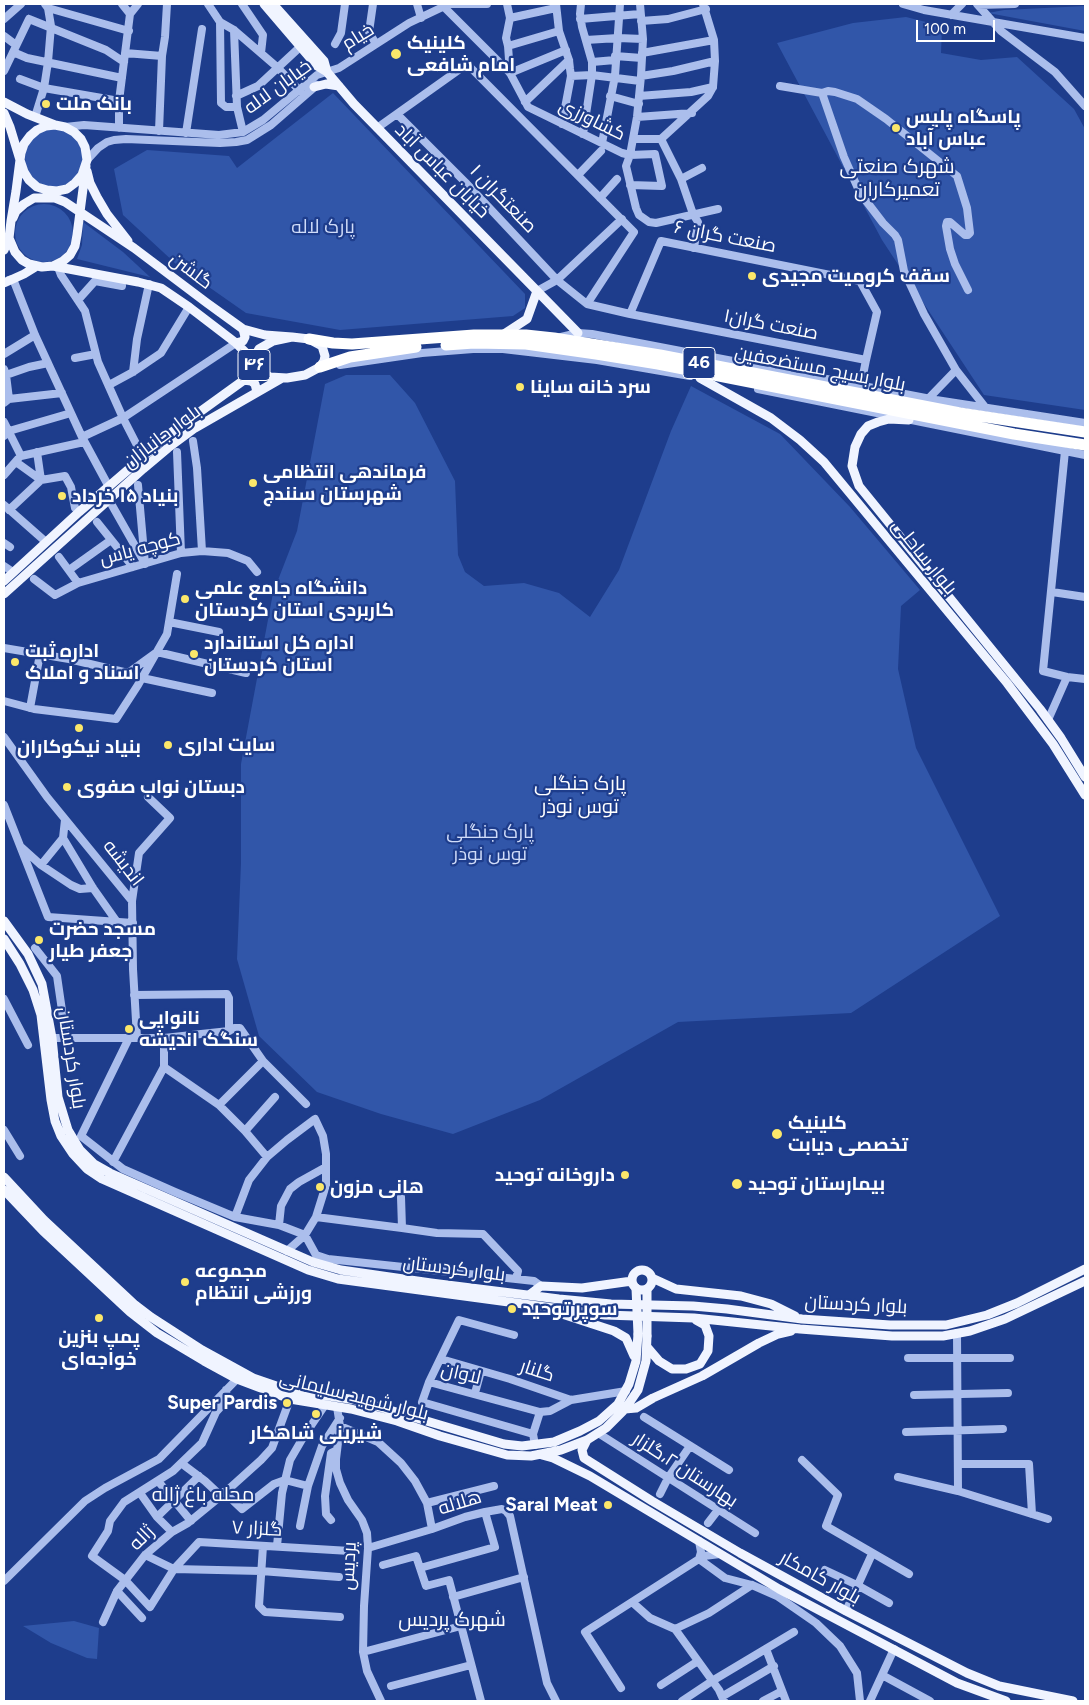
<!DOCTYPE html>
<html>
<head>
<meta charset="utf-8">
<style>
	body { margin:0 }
	#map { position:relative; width:1089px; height:1705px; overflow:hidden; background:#1e3d8c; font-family:Figtree,sans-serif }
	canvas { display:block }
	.frame { position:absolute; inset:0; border:5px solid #fff; pointer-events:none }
	.scale { position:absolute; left:916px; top:20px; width:79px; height:22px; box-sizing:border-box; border:2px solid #fff; border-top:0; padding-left:6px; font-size:15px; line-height:18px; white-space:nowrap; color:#fff; -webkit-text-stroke:4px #1e3d8c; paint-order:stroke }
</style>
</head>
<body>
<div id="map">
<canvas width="1089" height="1705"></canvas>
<div class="frame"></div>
<div class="scale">100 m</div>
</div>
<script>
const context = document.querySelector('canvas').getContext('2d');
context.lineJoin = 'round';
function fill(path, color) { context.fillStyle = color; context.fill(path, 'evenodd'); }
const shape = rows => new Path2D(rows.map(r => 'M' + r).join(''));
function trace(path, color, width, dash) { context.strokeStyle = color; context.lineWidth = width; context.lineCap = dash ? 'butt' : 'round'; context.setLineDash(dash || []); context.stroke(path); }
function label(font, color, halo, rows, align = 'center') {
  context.font = font + ' Figtree,Cairo,sans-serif'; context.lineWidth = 4.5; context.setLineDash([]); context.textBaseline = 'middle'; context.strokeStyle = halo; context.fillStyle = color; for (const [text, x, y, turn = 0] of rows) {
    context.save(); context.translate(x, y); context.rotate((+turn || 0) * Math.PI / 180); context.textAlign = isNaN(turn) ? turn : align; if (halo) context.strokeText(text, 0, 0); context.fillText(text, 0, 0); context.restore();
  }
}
const green = shape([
	[1085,6,1085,31,988,13,1004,10],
	[906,17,942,26,941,53,981,60,1017,57,1074,109,1085,129,1085,410,984,395,882,240,777,43,853,23],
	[333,93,525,294,525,308,513,316,340,330,246,313,176,264,123,215,114,169,147,150,229,156,237,168],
	'25 158a29 29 0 1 1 58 0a29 29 0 1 1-58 0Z',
	'15 233a29 29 0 1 1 58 0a29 29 0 1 1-58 0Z',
	[83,222,123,252,150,277,77,259,82,245],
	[346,375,390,375,415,403,455,481,458,555,465,572,484,586,524,583,559,593,590,617,619,570,671,431,691,386,780,434,850,507,920,590,901,606,898,669,916,748,1000,916,851,1013,678,1022,540,1100,453,1134,381,1114,317,1092,259,1036,237,959,241,863,241,764,273,593,297,531,325,384],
	[74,1621,99,1628,97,1659,87,1658,51,1643,23,1626]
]);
const minor = shape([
	[208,4,220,22,234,30,277,67,300,91],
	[242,4,263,35,261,53],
	[373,4,369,32,376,44],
	[417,4,421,18],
	[462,4,487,4],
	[507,4,510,18,506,38,508,46,510,73,566,50],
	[556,4,559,31,569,60,570,69,571,76,562,124],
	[581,4,580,14,582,27,592,62,592,75,583,134],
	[903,4,924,10,1085,38],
	[977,4,1001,31,1055,72,1085,106],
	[978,5,1015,4],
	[444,7,510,73,528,107,622,153,630,155,626,166,636,208,639,215,649,222,656,223,718,209],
	[48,8,129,31],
	[130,14,138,4],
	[951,15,962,4],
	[510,18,556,8],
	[4,19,21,4],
	[29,19,106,50,124,62],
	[580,19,640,14],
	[641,21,668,19,706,9],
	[220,22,221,103,226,107,237,107],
	[234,30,237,107,243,132],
	[4,36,16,45],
	[586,40,618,38,643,39],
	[335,44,341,33,345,4],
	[508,46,559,31],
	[13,52,27,58,122,78],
	[125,53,162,56],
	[642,53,714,40],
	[615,56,642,58],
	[592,62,615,60],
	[4,71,29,19],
	[571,76,592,75,640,81],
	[641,76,673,71,715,61],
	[20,79,44,88,119,101],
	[780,86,822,93,828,91,835,92,857,99,886,119,957,176,967,208,970,233,968,235,965,235,950,222,947,222,946,226,950,249,955,264,968,290],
	[822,93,844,157,860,193,883,223,895,235,898,240,904,271,924,314,956,370,985,407],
	[236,96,258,86,300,47],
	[610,96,639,104],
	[639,96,691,92,713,87],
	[525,102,569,60],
	[397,114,465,182,557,280,587,304,630,314,866,360,877,312,860,281,661,241,630,314],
	[35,117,44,88,48,62,51,26,48,8,45,4],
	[637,117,692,113],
	[65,127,84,125,219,135,243,132,263,120,317,75,339,68,409,23,449,4,459,4],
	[119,128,119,101,130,14,122,4],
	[377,128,467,64,634,232,587,304],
	[159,131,162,56,165,37,167,4],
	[186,133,202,29],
	[633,139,661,139],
	[661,139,708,96,713,87,715,61,714,40,703,4],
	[661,139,681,179,693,214,698,222,694,248],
	[602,143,615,76,620,4],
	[87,160,98,148,107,142,114,140,126,139,220,143,236,142,247,140,271,125,317,85],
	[578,175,601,151],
	[681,179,702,168],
	[630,185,662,186,655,154,630,155,637,117,641,76,643,39,640,4],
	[600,198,617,179],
	[58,267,61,275,85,311,98,362,123,418,143,457],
	[9,280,13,279,35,335,82,437,109,487],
	[537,291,557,280,622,219],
	[78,300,95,281,122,286],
	[561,337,578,333,592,334,936,400,1085,423],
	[4,354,35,335],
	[75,358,96,354],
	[340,365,422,353,473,349,503,349,597,360,690,376],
	[4,369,6,375,9,399,4,403],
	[133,372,137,339,149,284],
	[6,375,29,367,48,363],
	[109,385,133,372,161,353,189,307],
	[861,385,866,360],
	[758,389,1085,455],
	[4,397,9,399,62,393],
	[929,398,956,370],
	[4,422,21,456],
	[4,436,9,431,71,413],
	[82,437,123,418,236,343],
	[193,441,197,468,202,551],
	[1065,451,1043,671,1067,677,1085,679],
	[37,452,41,480],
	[177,452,181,553],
	[21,456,84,442],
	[16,462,41,480],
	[4,475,18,459],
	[41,480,65,476,71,487,75,508,79,512],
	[138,485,145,564],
	[109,500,143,560],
	[4,505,46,542],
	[9,510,41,480],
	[97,522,133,567],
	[4,543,10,547],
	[59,557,78,583],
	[4,566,13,572],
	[69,570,111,540],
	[34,579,55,595,78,583,181,553,202,551,228,553,248,561,257,572],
	[1052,592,1085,597],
	[169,622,219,632],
	[4,648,69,659,128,673,157,652,246,673],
	[142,678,212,693],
	[4,701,34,709,116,719,138,685,167,634,177,574],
	[30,708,40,654],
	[1048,720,1067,677],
	[4,737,47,797,132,901,133,969,137,1038],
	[4,805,48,917,133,923],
	[65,820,63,838,93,888,117,922],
	[21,847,41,865,71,885,80,889,93,888],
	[41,865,63,838],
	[132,901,139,853,170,818,148,797],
	[35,948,57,976,66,1038],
	[134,995,227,994,229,998,229,1031],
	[4,999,28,1045],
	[52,1038,164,1038,229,1031,234,1028,240,1028,263,1061,306,1104],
	[129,1038,81,1136,123,1169,175,1192,235,1217,279,1225,281,1206,290,1189,299,1182,326,1167,326,1154,323,1136,315,1119,287,1140,267,1157,249,1180,235,1217],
	[164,1038,164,1067,219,1105,245,1131,267,1157],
	[219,1105,263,1061],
	[4,1130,20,1156],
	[245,1131,275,1097],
	[113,1162,164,1067],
	[401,1197,402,1228,437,1233,483,1234,518,1271,516,1279],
	[316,1217,402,1228],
	[279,1225,305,1235,316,1255,328,1259,516,1279,534,1281,541,1286],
	[287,1251,305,1235,316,1217,326,1185,326,1167],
	[957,1333,958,1491],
	[908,1358,1010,1358],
	[441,1359,510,1379,571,1400,626,1391],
	[429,1382,459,1320,514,1335],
	[226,1390,227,1400,216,1412,202,1443,173,1471,124,1502,110,1521,108,1531,92,1556,125,1580,150,1607,174,1569,199,1542,350,1551],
	[475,1393,481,1371],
	[914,1395,1008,1393],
	[337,1407,340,1426,336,1459,336,1469,340,1483,348,1500,362,1520,367,1533,368,1548,364,1606,363,1652,367,1671,381,1701],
	[644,1417,729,1470],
	[340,1426,378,1442,401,1463,415,1481,427,1503,432,1529,465,1517,485,1512,502,1509,506,1511,510,1516,547,1683,556,1701],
	[906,1432,1003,1429],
	[598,1433,755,1533],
	[533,1434,540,1412,550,1411,571,1400],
	[535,1445,533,1434,422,1402,429,1382,540,1412],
	[802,1460,838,1495,826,1526,909,1574],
	[958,1464,1029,1464,1032,1514],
	[185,1466,205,1481,221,1496],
	[898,1477,958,1491,1048,1519],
	[158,1481,191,1521],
	[224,1492,242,1509,274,1484,285,1480,308,1486],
	[140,1493,157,1517,172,1532],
	[660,1494,668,1478,690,1446],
	[427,1503,494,1486],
	[157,1517,199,1476],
	[331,1520,326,1514,325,1496,331,1453,337,1450],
	[708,1523,718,1510],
	[300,1526,308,1486,322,1446,340,1418],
	[699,1541,701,1552,699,1559,704,1556,720,1554],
	[263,1546,259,1606,265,1612,340,1617],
	[277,1546,282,1493,290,1460,304,1436,325,1405],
	[368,1548,432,1529],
	[145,1555,174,1569,261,1571,339,1577],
	[383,1565,416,1556,426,1586,449,1580,481,1701],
	[420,1568,495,1547,485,1512],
	[825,1570,857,1585,889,1603],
	[4,1581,85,1501,105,1488,159,1459,237,1379],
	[117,1591,142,1618],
	[453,1597,524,1577],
	[632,1602,650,1618,675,1629,719,1690,724,1701],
	[846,1611,872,1554],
	[103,1622,117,1591,145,1555,172,1532,188,1523,221,1496,261,1460,272,1448,290,1399],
	[675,1629,709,1613,752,1585],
	[766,1649,786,1701],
	[363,1652,461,1626],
	[882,1675,930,1701],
	[661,1685,698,1661],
	[391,1686,471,1665],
	[621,1688,585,1632,699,1559,725,1578,752,1585,777,1596,816,1623,840,1646,857,1673,860,1701],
	[723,1696,774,1666],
	[682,1701,712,1681,794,1632],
	[763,1701,782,1691],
	[870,1701,894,1649]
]);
const major = shape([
	[264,4,317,66,327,72],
	[273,4,324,61,327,72,354,104,537,291],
	[314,87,326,84,339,86],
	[4,102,27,114,55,125],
	[4,113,10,127,20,160,24,172,29,180,37,187,47,190,57,191,67,189,75,183,82,175,87,160,85,147,81,139,74,132,65,127,55,125,46,126,37,130,30,136,24,144,21,153,20,160,16,191,11,221,9,238,15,252,22,260,29,264,42,267,53,266,63,261,70,255,75,246,77,235,86,166],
	[87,171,90,183,97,197,107,214,128,241],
	[13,218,16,211,24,204,34,198,55,198,65,202,134,248,207,303,243,329,265,335,292,337],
	[4,250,9,238],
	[53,266,138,282,161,288,189,307,236,343,253,360],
	[4,283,24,274,37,266],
	[504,334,527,319,537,291,578,333],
	[292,337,309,339,322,346,325,356,324,361,320,367,305,375,287,378,270,377,257,370,253,360,259,349,273,341,292,337],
	[236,343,243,341,245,337,243,329],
	[700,378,771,418,800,440,824,462,1007,683,1053,744,1085,795],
	[244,380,251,381,255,384,257,392],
	[909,420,889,419,878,422,868,426,861,434,855,447,852,466,859,486,1040,709,1061,738,1085,777],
	[4,581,79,512,172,432,244,380,254,365],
	[4,594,143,469,168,448,195,428,282,378],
	[4,921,28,954,42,984,52,1038,58,1097,68,1130,80,1150,94,1164,110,1173,313,1262,341,1270,431,1283,559,1299,611,1304,693,1306,727,1309,802,1319,890,1325,946,1325,987,1315,1017,1303,1085,1269],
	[4,939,20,964,33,990,41,1015,51,1100,55,1121,61,1136,73,1154,87,1169,102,1179,308,1270,338,1279,605,1315,694,1318,800,1329,892,1336,943,1336,970,1331,1005,1319,1085,1281],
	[4,1177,44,1220,134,1304,151,1317,202,1350,233,1367,253,1378,288,1390,356,1400,504,1444,522,1446,554,1442,580,1431,599,1421,618,1404,629,1384,636,1361,638,1334],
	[4,1190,43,1231,130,1312,157,1333,204,1361,237,1379,290,1399,351,1409,397,1421,440,1436,507,1455,531,1456,561,1450,587,1440,606,1428,625,1409,638,1390,646,1361,647,1336],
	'632 1280a10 10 0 1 1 20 0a10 10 0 1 1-20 0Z',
	[652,1278,676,1289,741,1296,771,1304,795,1316],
	[529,1295,541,1286,582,1288,632,1281],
	[556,1312,614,1331,626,1338,634,1356],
	[647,1347,659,1361,672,1369,686,1369,700,1364,708,1351,709,1336,705,1325,696,1320],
	[625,1409,636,1408,653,1398,702,1376,759,1343,778,1334,791,1331],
	[587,1440,582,1450,584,1458,652,1501,740,1553,846,1611,967,1673,999,1686,1073,1701],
	[542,1455,553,1458,590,1476,779,1589,957,1683,1006,1701]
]);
const highway = shape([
	[309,339,333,343,352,344,474,335,526,335,554,338,660,355,960,413,1085,432],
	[446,345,474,343,526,344,596,354,658,364,1014,434,1085,445],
	[320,367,350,357,416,347]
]);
const majorBridge = shape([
	[636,1288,638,1334],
	[647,1289,647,1336]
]);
const markers = [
	[396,54,6,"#fbe76a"],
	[46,104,5,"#fbe76a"],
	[896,128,5,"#fbe76a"],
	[752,276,5,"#fbe76a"],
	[520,387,5,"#fbe76a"],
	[253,483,5,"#fbe76a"],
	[62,496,5,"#fbe76a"],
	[185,599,5,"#fbe76a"],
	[194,654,5,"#fbe76a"],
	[15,662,5,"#fbe76a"],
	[79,728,5,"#fbe76a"],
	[168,745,5,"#fbe76a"],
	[67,787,5,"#fbe76a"],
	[39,940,5,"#fbe76a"],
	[129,1029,5,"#fbe76a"],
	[777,1134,6,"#fbe76a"],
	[625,1175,5,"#fbe76a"],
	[737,1184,6,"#fbe76a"],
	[320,1187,5,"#fbe76a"],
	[185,1282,5,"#fbe76a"],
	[512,1309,5,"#fbe76a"],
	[99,1318,5,"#fbe76a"],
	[287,1403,5,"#fbe76a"],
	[316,1414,5,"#fbe76a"],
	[608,1505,5,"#fbe76a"]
];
const shields = [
	[699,363,32],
	[254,365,32]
];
const shieldNames = [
	["46",699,363],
	["۴۶",254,365]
];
const streetNames = [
	["خیام",358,37,-32],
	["خیابان لاله",278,87,-36],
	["کشاورزی",592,120,26],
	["خیابان عباس آباد",442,171,45],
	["۱ صنعتگران",503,199,46],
	["صنعت گران ۶",725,237,11],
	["گلشن",191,271,37],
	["صنعت گران۱",771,325,11],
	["بلوار بسیج مستضعفین",820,369,11],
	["بلوار جانبازان",162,437,-37],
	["کوچه یاس",140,549,-15],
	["بلوار ساحلی",924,557,51],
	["اندیشه",123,863,52],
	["بلوار کردستان",71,1058,81],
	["بلوار کردستان",454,1269,7],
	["بلوار کردستان",856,1305,3],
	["گلنار",537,1371,18],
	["لاوان",461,1374,13],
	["بلوار شهید سلیمانی",354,1396,14],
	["بهارستان ۲،گلزار",685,1470,33],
	["هلاله",460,1503,-17],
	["گلزار ۷",257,1529,3],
	["ژاله",142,1538,-45],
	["پردیس",349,1566,-87],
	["بلوار کامکار",820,1578,29]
];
const poiNames = [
	["کلینیک",407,43],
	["امام شافعی",407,65],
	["بانک ملت",56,104],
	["پاسگاه پلیس",906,117],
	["عباس آباد",906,139],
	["سقف کرومیت مجیدی",762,276],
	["سرد خانه ساینا",530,387],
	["فرماندهی انتظامی",263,472],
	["شهرستان سنندج",263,494],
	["بنیاد ۱۵ خرداد",72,496],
	["دانشگاه جامع علمی",195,588],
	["کاربردی استان کردستان",195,610],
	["اداره کل استاندارد",204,643],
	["استان کردستان",204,665],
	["اداره ثبت",25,651],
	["اسناد و املاک",25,673],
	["سایت اداری",178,745],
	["بنیاد نیکوکاران",79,747,"center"],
	["دبستان نواب صفوی",77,787],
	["مسجد حضرت",49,929],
	["جعفر طیار",49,951],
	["نانوایی",139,1018],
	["سنگک اندیشه",139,1040],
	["کلینیک",788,1123],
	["تخصصی دیابت",788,1145],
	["داروخانه توحید",615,1175,"right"],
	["بیمارستان توحید",748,1184],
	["هانی مزون",330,1187],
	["مجموعه",195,1271],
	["ورزشی انتظام",195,1293],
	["سوپر توحید",522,1309],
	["پمپ بنزین",99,1337,"center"],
	["خواجه‌ای",99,1359,"center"],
	["Super Pardis",277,1403,"right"],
	["شیرینی شاهکار",316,1433,"center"],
	["Saral Meat",598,1505,"right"]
];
const parkNames = [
	["پارک لاله",323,227],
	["پارک جنگلی",490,832],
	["توس نوذر",490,854]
];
const neighbourhoodNames = [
	["شهرک صنعتی",897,167],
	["تعمیرکاران",897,190],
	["پارک جنگلی",580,784],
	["توس نوذر",580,807],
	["محله باغ ژاله",203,1495],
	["شهرک پردیس",452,1620]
];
fill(green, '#3156a9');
trace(minor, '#abbeec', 8);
trace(major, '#f0f4ff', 9);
trace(highway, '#fff', 11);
trace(majorBridge, '#f0f4ff', 9);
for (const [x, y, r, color] of markers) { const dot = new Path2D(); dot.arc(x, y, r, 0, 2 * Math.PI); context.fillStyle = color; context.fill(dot); trace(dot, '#1e3d8c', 2); }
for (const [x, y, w] of shields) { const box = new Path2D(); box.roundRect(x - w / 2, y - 15.5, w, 31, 4); context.fillStyle = '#1e3d8c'; context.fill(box); trace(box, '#fff', 1); }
label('bold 18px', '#fff', null, shieldNames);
label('19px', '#fff', '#1e3d8c', streetNames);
label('bold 19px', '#fff', '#1e3d8c', poiNames, 'left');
label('19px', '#d0dcf9', '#1e3d8c', parkNames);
label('20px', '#fff', '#1e3d8c', neighbourhoodNames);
</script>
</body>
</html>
